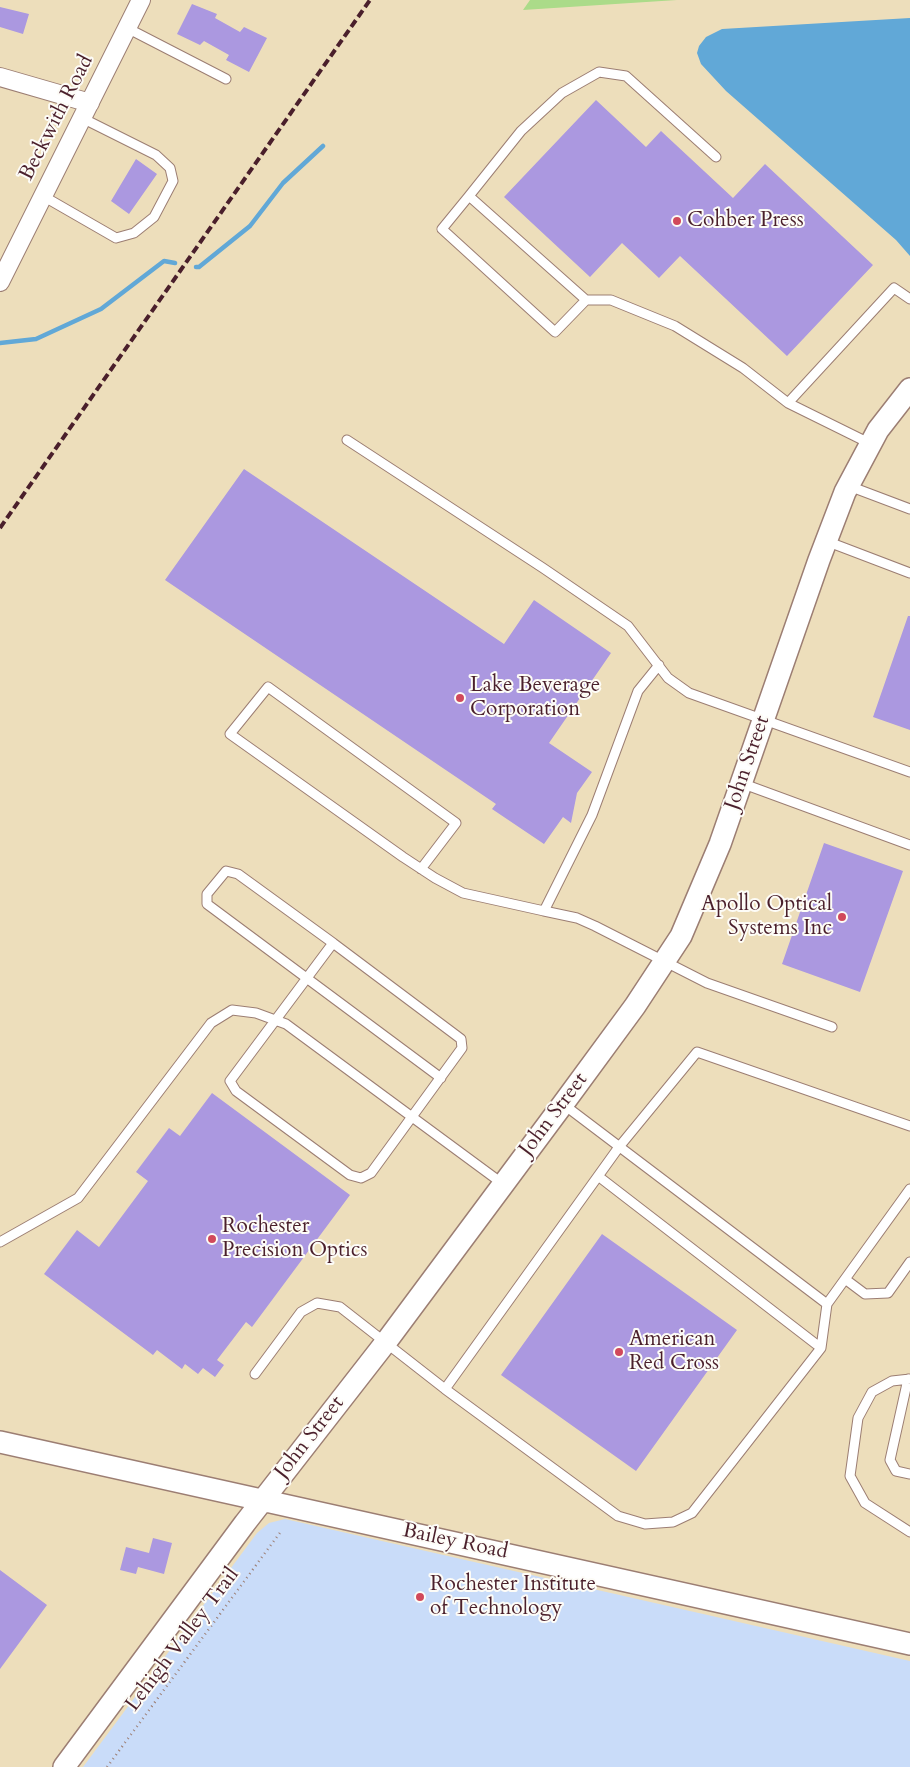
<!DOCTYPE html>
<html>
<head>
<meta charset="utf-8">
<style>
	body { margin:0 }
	canvas { display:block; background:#eddebb }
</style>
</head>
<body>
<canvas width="910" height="1767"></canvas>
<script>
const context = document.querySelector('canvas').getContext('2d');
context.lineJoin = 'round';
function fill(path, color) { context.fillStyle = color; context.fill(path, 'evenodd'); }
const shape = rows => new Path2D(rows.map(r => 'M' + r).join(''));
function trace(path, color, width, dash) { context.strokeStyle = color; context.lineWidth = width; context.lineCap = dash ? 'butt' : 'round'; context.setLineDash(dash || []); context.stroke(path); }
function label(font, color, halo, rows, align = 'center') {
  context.font = font + ' Cardo,serif'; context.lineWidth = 4; context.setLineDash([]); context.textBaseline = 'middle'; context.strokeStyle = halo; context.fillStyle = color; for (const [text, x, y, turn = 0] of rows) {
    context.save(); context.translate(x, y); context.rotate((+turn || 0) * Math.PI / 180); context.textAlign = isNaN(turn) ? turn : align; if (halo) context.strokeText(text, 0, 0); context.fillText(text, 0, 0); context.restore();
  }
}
const built = shape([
	[285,1519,910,1661,910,1767,83,1767,257,1533,269,1523]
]);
const green = shape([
	[530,0,677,0,523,10]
]);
const water = shape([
	[910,18,910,256,896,240,726,91,701,64,697,53,699,46,706,37,722,29]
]);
const stream = shape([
	[196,267,199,267,250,226,283,183,323,146],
	[0,343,36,339,101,309,164,261,175,263]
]);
const building = shape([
	[192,4,217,14,215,18,240,32,244,27,267,38,249,72,226,60,229,55,204,41,200,45,177,34],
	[0,7,29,14,23,34,0,27],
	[596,100,646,147,661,131,733,198,765,164,873,265,787,356,680,256,659,278,622,243,590,277,504,197],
	[136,159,157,174,129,214,111,201],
	[244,469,504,644,534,600,611,653,549,743,592,772,577,793,571,823,563,817,544,844,492,809,496,804,165,580],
	[908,616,910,616,910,730,873,717],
	[824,843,903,871,860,992,782,964],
	[212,1093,350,1195,252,1327,246,1322,217,1360,224,1365,215,1377,203,1368,198,1374,185,1364,182,1369,157,1350,153,1355,44,1274,77,1230,99,1247,148,1181,136,1172,169,1128,180,1136],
	[602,1234,737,1330,636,1471,501,1375],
	[153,1538,172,1543,164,1574,138,1567,136,1574,120,1570,126,1547,149,1553],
	[0,1570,47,1605,0,1669]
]);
const path = shape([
	[107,1767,282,1530]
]);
const service = shape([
	[127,28,226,79],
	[716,157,626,76,599,72,562,93,521,131,469,196,586,300,611,300,675,326,743,368,788,403],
	[43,196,116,238,134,233,154,217,173,181,170,168,156,155,82,118],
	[469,196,442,229,555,332,586,300],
	[347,440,543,568,628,626,668,678,689,693,910,772],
	[869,443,788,403,894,288,910,299],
	[849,486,910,509],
	[826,541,910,573],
	[659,665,638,691,592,815,544,911,577,918,595,926,707,983,832,1027],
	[741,783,910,845],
	[421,869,456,823,268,687,230,734,403,857,435,878,463,893,544,911],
	[333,943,461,1039,462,1048,371,1173,361,1178,350,1175,236,1091,230,1081,333,943],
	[333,943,238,874,226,871,207,894,207,904,441,1078],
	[598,1176,821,1348],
	[0,1242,78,1198,211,1023,232,1010,256,1013,286,1024,503,1184],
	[845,1279,865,1294,888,1293,910,1262],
	[827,1304,910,1189],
	[255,1374,301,1312,317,1303,340,1307,445,1389,618,1516,645,1524,673,1522,692,1513,821,1348,827,1304,563,1104],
	[908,1379,890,1460,896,1471,910,1474],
	[910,1379,892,1381,872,1392,858,1418,850,1476,865,1503,910,1532],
	[445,1389,619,1147,697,1052,910,1126]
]);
const minor = shape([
	[0,77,90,103],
	[0,282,141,0]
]);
const tertiary = shape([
	[0,1442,910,1644],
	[64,1767,245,1523,386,1342,563,1104,635,1006,681,936,720,844,819,560,845,492,878,430,910,389]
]);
const rail = shape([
	[0,528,370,0]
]);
const markers = [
	[677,221,5,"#d1495b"],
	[460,698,5,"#d1495b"],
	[842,917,5,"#d1495b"],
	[212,1239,5,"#d1495b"],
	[619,1352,5,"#d1495b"],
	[420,1597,5,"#d1495b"]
];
const streetNames = [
	["Beckwith Road",57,118,-63],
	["John Street",748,763,-71],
	["John Street",554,1115,-53],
	["John Street",310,1438,-52],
	["Bailey Road",455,1542,12],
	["Lehigh Valley Trail",183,1640,-53]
];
const poiNames = [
	["Cohber Press",687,221],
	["Lake Beverage",470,686],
	["Corporation",470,710],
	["Apollo Optical",832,905,"right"],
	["Systems Inc",832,929,"right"],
	["Rochester",222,1227],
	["Precision Optics",222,1251],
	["American",629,1340],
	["Red Cross",629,1364],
	["Rochester Institute",430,1585],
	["of Technology",430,1609]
];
fill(built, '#c9dcf9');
fill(green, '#abdb89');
fill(water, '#61a8d7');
trace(stream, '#61a8d7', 4.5);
fill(building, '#ab98e0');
trace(service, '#9c7e73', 11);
trace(minor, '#9c7e73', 20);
trace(tertiary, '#9c7e73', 24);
trace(path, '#9c7e73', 2.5, [1, 4]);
trace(service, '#fff', 9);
trace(minor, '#fff', 18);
trace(tertiary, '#fff', 21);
trace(rail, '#4a1f2b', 4, [8, 4]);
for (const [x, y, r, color] of markers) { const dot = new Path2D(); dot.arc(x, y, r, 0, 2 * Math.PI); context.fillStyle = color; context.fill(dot); trace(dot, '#fdfcf7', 2); }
label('21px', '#4a1f2b', '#fdfcf7', streetNames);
label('21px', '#4a1f2b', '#fdfcf7', poiNames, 'left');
</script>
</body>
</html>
